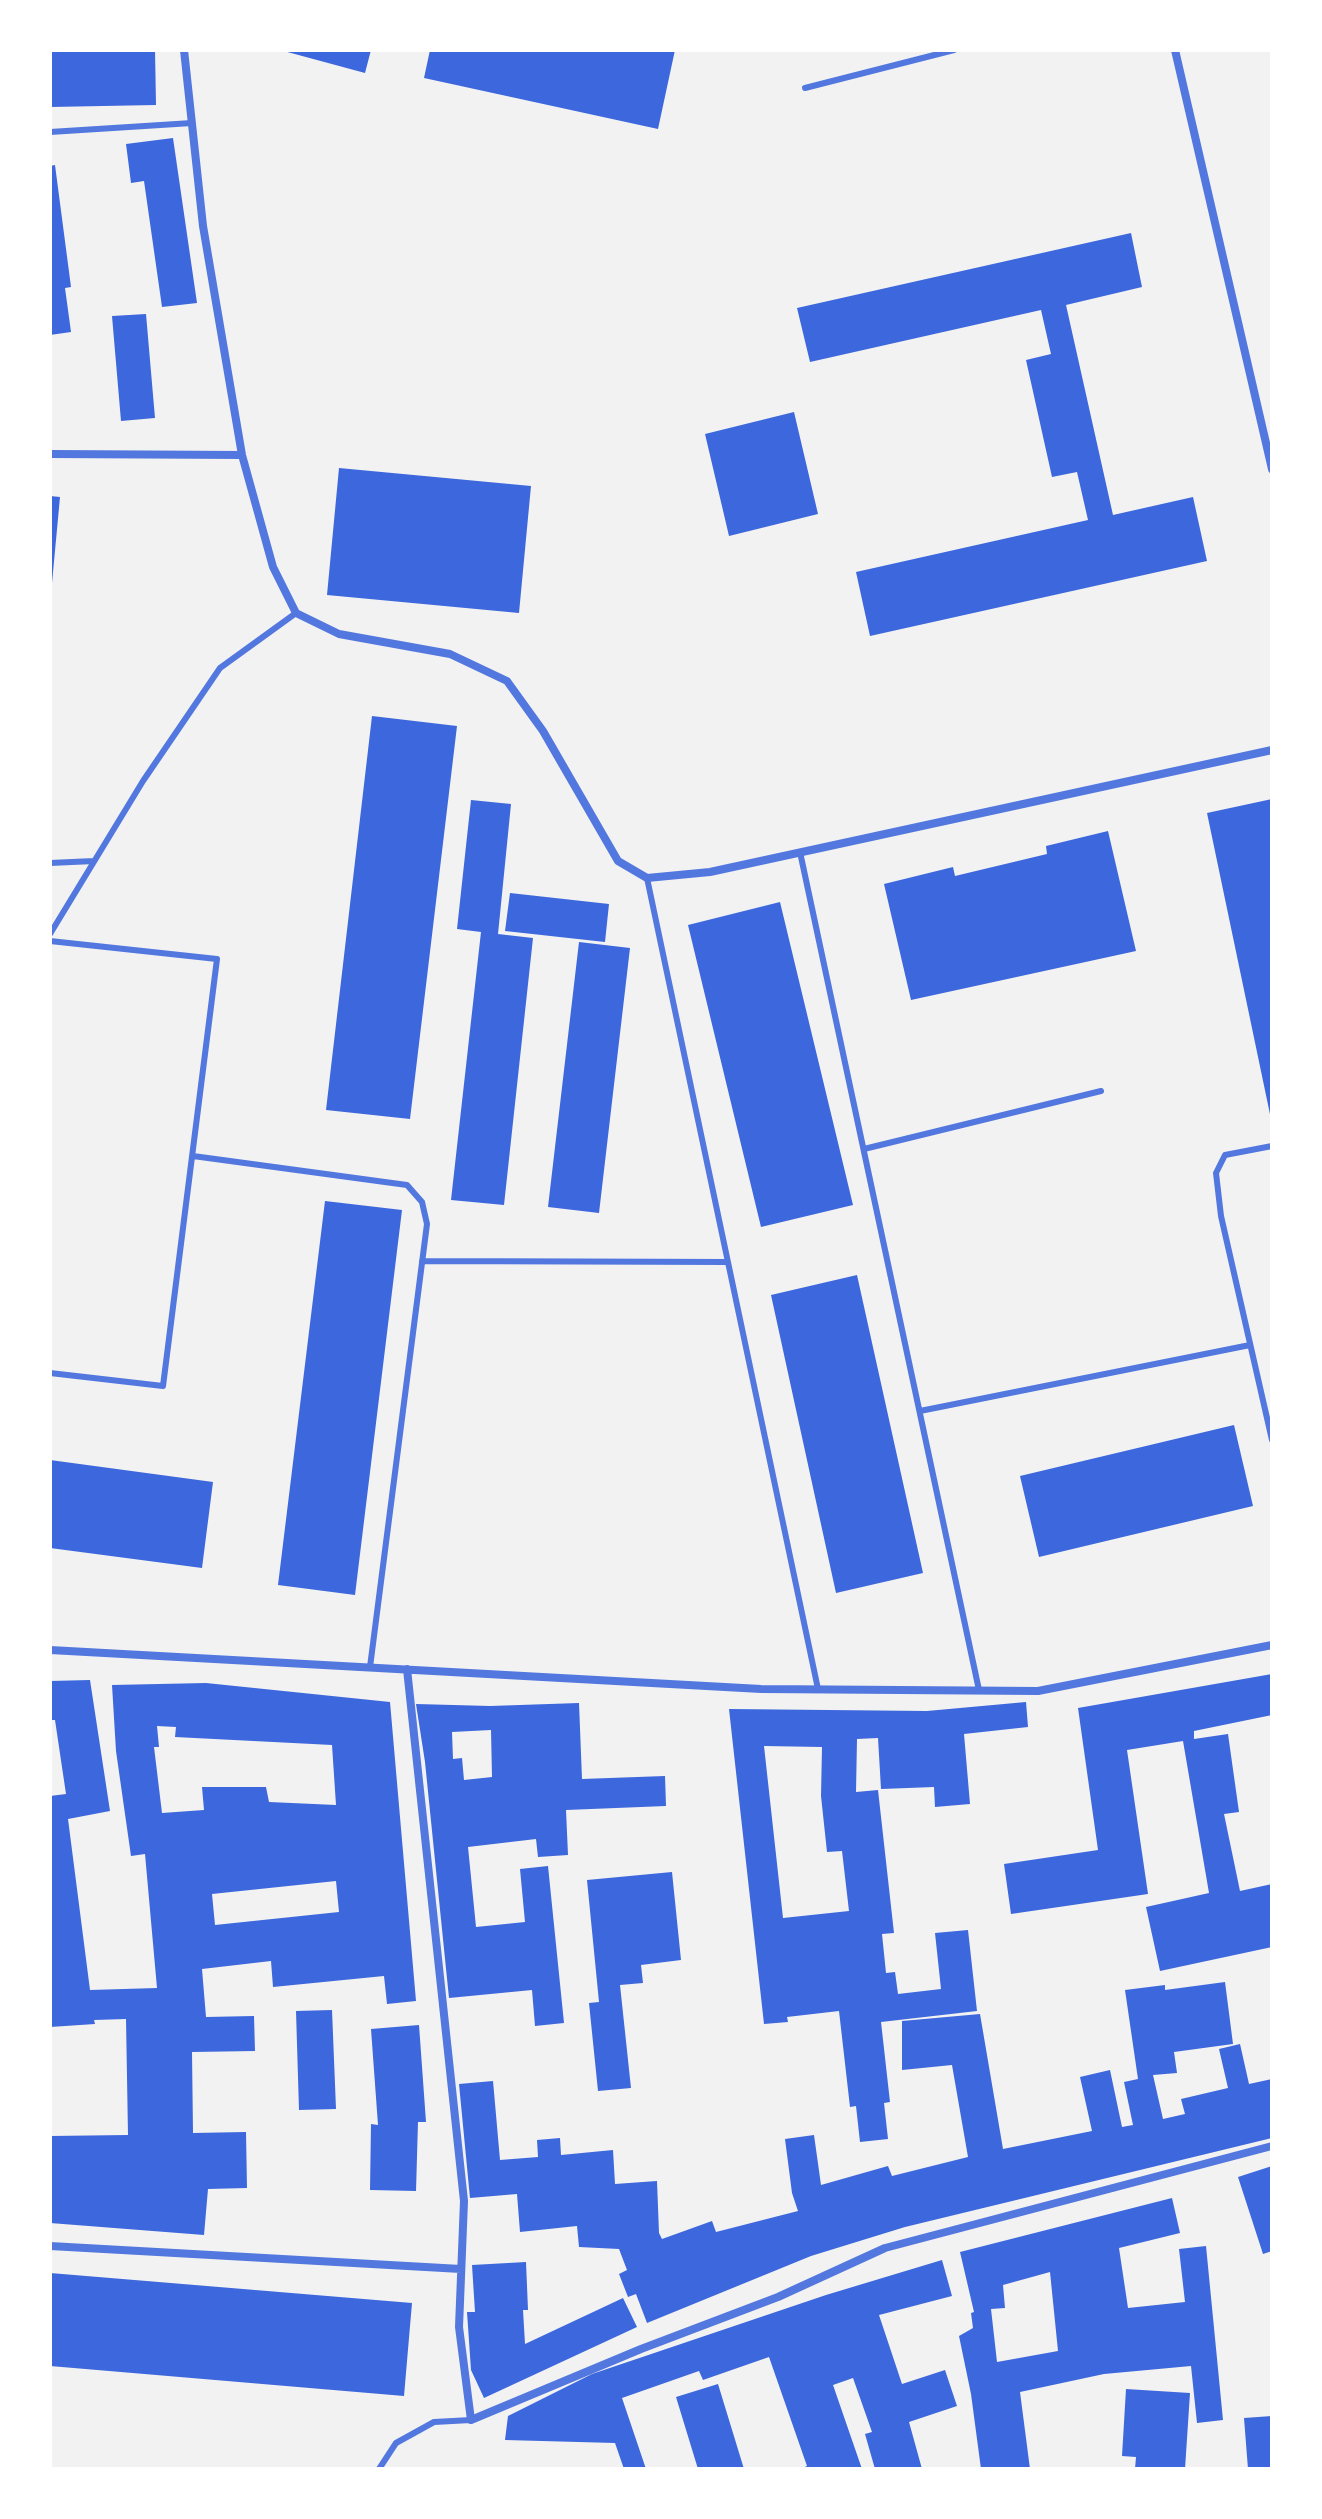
<!DOCTYPE html>
<html>
<head>
<meta charset="utf-8">
<style>
	body { margin:0 }
	#map { position:relative; width:1322px; height:2519px; overflow:hidden; background:#f2f2f2; font-family:Montserrat,sans-serif }
	canvas { display:block }
	.frame { position:absolute; inset:0; border:52px solid #fff; pointer-events:none }
</style>
</head>
<body>
<div id="map">
<canvas width="1322" height="2519"></canvas>
<div class="frame"></div>
</div>
<script>
const context = document.querySelector('canvas').getContext('2d');
context.lineJoin = 'round';
function fill(path, color) { context.fillStyle = color; context.fill(path, 'evenodd'); }
const shape = rows => new Path2D(rows.map(r => 'M' + r).join(''));
function trace(path, color, width, dash) { context.strokeStyle = color; context.lineWidth = width; context.lineCap = dash ? 'butt' : 'round'; context.setLineDash(dash || []); context.stroke(path); }
const building = shape([
	[50,50,155,50,156,105,50,107],
	[280,50,371,50,365,73],
	[430,50,675,50,658,129,424,78],
	[173,138,197,303,162,307,144,181,131,183,126,144],
	[55,165,71,287,65,288,71,332,50,335,50,166],
	[1131,233,1142,287,1066,305,1113,515,1193,497,1207,561,870,636,856,572,1088,520,1077,472,1052,477,1026,360,1051,354,1041,310,810,362,797,308],
	[146,314,155,418,121,421,112,316],
	[794,412,818,514,729,536,705,434],
	[339,468,531,486,519,613,327,595],
	[50,496,60,497,52,583,50,583],
	[372,716,457,726,410,1119,326,1110],
	[1272,799,1272,1119,1271,1119,1207,813],
	[471,800,511,804,498,934,533,938,504,1205,451,1200,481,932,457,929],
	[1108,831,1136,951,911,1000,884,884,953,867,955,876,1047,854,1046,846],
	[510,893,609,904,605,942,505,931],
	[780,902,853,1205,761,1227,688,925],
	[579,942,630,948,599,1213,548,1207],
	[325,1201,402,1210,355,1595,278,1585],
	[857,1275,923,1573,836,1593,771,1295],
	[1234,1425,1253,1506,1039,1557,1020,1476],
	[50,1460,213,1482,202,1568,50,1548],
	[1272,1674,1272,1715,1194,1731,1194,1739,1228,1734,1239,1812,1224,1814,1240,1891,1272,1884,1272,1947,1160,1971,1146,1907,1209,1893,1183,1741,1127,1750,1148,1894,1011,1914,1004,1864,1098,1850,1078,1708],
	[90,1680,110,1811,68,1819,90,1990,157,1988,145,1854,131,1856,116,1751,112,1685,206,1683,390,1702,416,2001,387,2004,384,1976,273,1987,271,1961,202,1969,206,2017,254,2016,255,2051,192,2052,193,2133,246,2132,247,2188,208,2189,204,2235,50,2223,50,2136,128,2135,126,2019,94,2020,95,2024,50,2027,50,1796,66,1794,55,1720,50,1720,50,1681],
	[157,1726,176,1727,175,1737,332,1745,336,1805,269,1802,266,1787,202,1787,204,1810,162,1813,154,1747,159,1747],
	[336,1881,339,1912,215,1925,212,1894],
	[1026,1702,1028,1727,964,1734,970,1804,935,1807,934,1787,881,1789,878,1738,857,1739,856,1792,878,1790,894,1933,882,1934,886,1973,895,1972,898,1994,941,1989,935,1933,968,1930,977,2011,881,2022,890,2102,884,2103,888,2139,860,2142,856,2106,850,2107,839,2011,787,2017,788,2022,764,2024,729,1709,927,1711],
	[764,1746,822,1747,821,1796,827,1852,842,1851,849,1911,783,1918],
	[579,1703,582,1779,665,1776,666,1806,566,1810,568,1855,538,1857,536,1839,468,1847,476,1927,525,1922,520,1869,548,1866,564,2023,535,2026,532,1990,449,1998,425,1762,416,1704,490,1706],
	[491,1730,492,1777,464,1780,462,1758,453,1759,452,1732],
	[672,1872,681,1960,641,1965,643,1983,620,1985,631,2088,598,2091,589,2003,599,2002,587,1880],
	[1225,1982,1233,2044,1174,2052,1177,2073,1153,2075,1163,2119,1185,2114,1181,2099,1228,2088,1219,2049,1240,2044,1249,2084,1272,2079,1272,2138,905,2227,811,2256,647,2323,636,2294,628,2297,619,2274,627,2270,619,2249,579,2247,577,2226,520,2232,517,2194,470,2198,459,2084,493,2081,500,2160,538,2157,537,2140,560,2138,561,2155,613,2150,615,2184,657,2181,659,2233,662,2239,712,2221,716,2232,798,2211,792,2193,785,2139,814,2135,821,2185,888,2166,892,2176,968,2157,952,2065,902,2070,902,2021,980,2014,1003,2149,1092,2131,1080,2077,1110,2070,1122,2127,1133,2125,1124,2082,1138,2079,1125,1990,1165,1985,1165,1990],
	[332,2010,336,2109,299,2110,296,2011],
	[419,2025,426,2122,418,2122,416,2191,370,2190,371,2124,378,2125,371,2029],
	[1272,2166,1272,2251,1263,2254,1238,2177],
	[1172,2198,1180,2233,1119,2248,1128,2308,1185,2302,1179,2249,1206,2246,1223,2420,1197,2423,1191,2366,1104,2374,1020,2392,1030,2469,981,2469,971,2394,959,2336,973,2328,971,2313,974,2312,960,2252],
	[1050,2272,1058,2351,997,2362,991,2309,1005,2308,1003,2285],
	[942,2260,952,2296,879,2315,902,2384,945,2370,957,2406,909,2422,922,2469,875,2469,865,2434,872,2432,853,2378,833,2385,862,2469,800,2469,807,2466,769,2357,703,2380,699,2371,622,2398,646,2469,624,2469,615,2443,505,2440,508,2416,592,2374,826,2295],
	[526,2262,528,2310,523,2310,525,2344,623,2298,637,2327,484,2398,471,2370,467,2312,475,2312,472,2265],
	[50,2273,412,2303,404,2396,50,2366],
	[718,2384,744,2469,698,2469,676,2397],
	[1126,2389,1190,2393,1185,2469,1135,2469,1136,2457,1122,2456],
	[1272,2416,1272,2469,1248,2469,1244,2418]
]);
const service = shape([
	[805,88,954,50],
	[50,132,192,123],
	[800,852,979,1690],
	[50,863,94,861],
	[647,878,818,1689],
	[50,934,143,781,220,668,296,613],
	[50,941,217,959,163,1386,50,1373],
	[1272,1146,1225,1155,1216,1173,1221,1216,1272,1440],
	[864,1149,1101,1091],
	[193,1156,407,1185,422,1202,427,1224,370,1667],
	[422,1261,727,1262],
	[920,1411,1250,1345],
	[379,2469,396,2443,434,2422,471,2420]
]);
const minor = shape([
	[184,50,203,226,242,455,273,567,296,613,339,634,450,654,507,681,543,731,618,861,647,878,710,872,1272,750],
	[1175,50,1272,469],
	[50,454,242,455],
	[50,1650,761,1689,1038,1691,1272,1645],
	[407,1669,464,2201,459,2327,471,2420,641,2349,778,2297,885,2248,1272,2146],
	[50,2246,461,2269]
]);
fill(building, '#3d67dc');
trace(service, '#5277de', 6);
trace(minor, '#5277de', 8);
</script>
</body>
</html>
